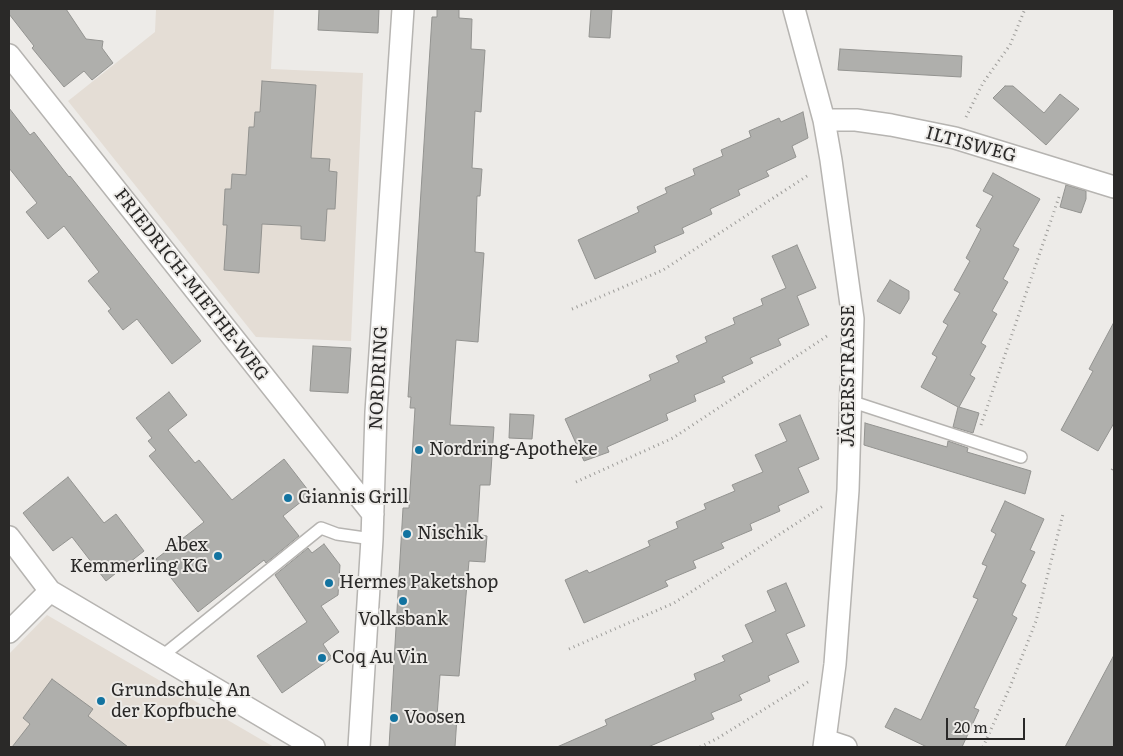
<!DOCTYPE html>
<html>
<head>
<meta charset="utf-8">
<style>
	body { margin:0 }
	#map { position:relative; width:1123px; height:756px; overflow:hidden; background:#edebe8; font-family:Literata,serif }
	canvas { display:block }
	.frame { position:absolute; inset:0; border:10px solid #2a2928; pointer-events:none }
	.scale { position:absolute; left:946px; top:718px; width:79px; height:22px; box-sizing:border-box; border:2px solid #2a2928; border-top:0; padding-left:6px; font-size:15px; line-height:18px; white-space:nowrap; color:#2a2928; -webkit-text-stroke:4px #edebe8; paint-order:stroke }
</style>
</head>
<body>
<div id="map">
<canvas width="1123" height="756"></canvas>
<div class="frame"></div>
<div class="scale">20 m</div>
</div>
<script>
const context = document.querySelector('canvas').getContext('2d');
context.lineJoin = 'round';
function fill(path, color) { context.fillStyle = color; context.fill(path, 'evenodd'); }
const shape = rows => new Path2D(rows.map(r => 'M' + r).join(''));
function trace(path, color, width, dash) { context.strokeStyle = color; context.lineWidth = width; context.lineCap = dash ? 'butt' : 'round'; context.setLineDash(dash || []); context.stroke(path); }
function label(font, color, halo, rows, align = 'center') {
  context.font = font + ' Literata,serif'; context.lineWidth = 4; context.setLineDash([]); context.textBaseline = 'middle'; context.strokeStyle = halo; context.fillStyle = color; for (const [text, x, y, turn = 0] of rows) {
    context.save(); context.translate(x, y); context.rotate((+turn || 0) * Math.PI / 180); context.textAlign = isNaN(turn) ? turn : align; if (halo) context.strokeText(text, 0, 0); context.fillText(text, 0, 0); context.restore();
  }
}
const built = shape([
	[156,9,274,9,271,69,363,73,351,341,256,337,68,101,155,32],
	[47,615,274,747,9,747,9,654]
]);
const building = shape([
	[9,9,66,9,86,39,103,41,102,48,113,63,92,80,84,71,64,87,32,48,34,46,9,14,9,9],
	[319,9,379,9,378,33,318,30,319,9],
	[437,9,459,9,459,18,472,19,471,49,485,50,481,112,475,111,472,168,482,169,480,196,477,196,475,252,484,253,478,342,456,340,450,425,494,427,490,485,480,485,477,534,487,536,485,562,469,561,459,676,440,675,437,716,457,717,455,747,389,747,403,508,409,508,415,408,410,408,411,397,408,397,432,17,437,17,437,9],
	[591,9,612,9,610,38,589,37,591,9],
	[840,49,962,56,961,77,838,70,840,49],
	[262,81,316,85,311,158,330,159,329,171,337,172,335,209,327,209,325,241,301,239,301,226,262,224,259,273,224,270,227,225,223,225,225,189,231,189,232,174,246,175,249,127,254,127,255,112,260,112,262,81],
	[1005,86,1013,86,1044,113,1060,94,1079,109,1046,145,993,98,1005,86],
	[9,108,30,135,34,132,69,177,70,176,201,341,172,364,137,319,123,330,108,311,111,309,88,281,99,272,64,226,48,239,26,212,37,203,9,168,9,108],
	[803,112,808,138,792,146,796,157,766,171,769,176,738,190,740,195,710,209,712,214,682,228,684,233,654,246,656,252,595,279,578,240,639,212,637,207,667,193,665,188,695,175,693,169,723,156,721,150,751,137,749,131,779,118,781,122,803,112],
	[993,173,1040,199,1013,246,1019,249,1003,279,1008,282,992,311,997,314,981,343,986,346,970,375,975,378,959,407,979,413,973,433,953,427,958,407,921,387,937,357,932,354,948,325,943,322,960,293,954,290,970,261,966,258,981,229,976,226,993,196,983,191,993,173],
	[1066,185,1086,191,1086,199,1081,213,1060,207,1066,185],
	[797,245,816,288,797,296,809,325,778,339,781,345,750,358,753,363,722,377,725,382,694,395,696,401,666,414,668,420,607,447,609,452,584,461,565,419,651,380,649,375,679,362,676,356,707,342,705,337,735,324,733,318,763,305,761,299,786,288,772,256,797,245],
	[890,280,909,291,909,299,900,314,877,301,890,280],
	[1114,322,1114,423,1098,451,1061,430,1093,371,1089,369,1114,322],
	[313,346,351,348,348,393,310,391,313,346],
	[169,392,187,415,168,430,195,463,199,460,232,500,284,459,311,494,283,516,299,536,266,563,264,560,198,612,156,559,204,522,149,456,156,450,148,441,152,438,136,418,169,392],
	[510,414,534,415,532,439,509,438,510,414],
	[800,415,819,459,798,468,809,492,778,506,780,511,750,524,752,530,721,543,724,548,693,561,696,568,665,581,668,586,584,623,565,580,587,570,589,573,650,546,648,541,678,528,676,522,706,509,704,504,735,491,732,485,763,472,755,455,787,441,779,424,800,415],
	[865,423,947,447,948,441,968,448,967,452,1031,471,1025,494,864,445,865,423],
	[68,477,104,523,116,514,144,551,106,581,72,537,53,551,23,513,68,477],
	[1005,501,1044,519,1030,550,1035,552,1021,582,1026,585,1012,615,1017,618,974,708,979,710,962,747,927,747,885,727,895,708,921,720,978,599,973,597,987,566,982,564,996,534,991,531,1005,501],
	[324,544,340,565,338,595,321,606,339,632,323,644,332,658,282,693,257,656,307,622,275,575,308,548,312,553,324,544],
	[786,583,805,626,786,634,799,662,768,676,770,681,739,695,742,700,711,713,714,719,648,747,557,747,607,725,605,720,696,680,694,674,725,661,722,656,753,642,745,625,776,611,767,591,786,583],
	[1114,655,1114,747,1065,747,1082,715,1114,655],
	[52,679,93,709,88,716,128,747,12,747,30,724,23,718,52,679]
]);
const path = shape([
	[966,117,983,83,1010,45,1025,9],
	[572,309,663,270,810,174],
	[981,425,1060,194],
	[1112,470,1114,466],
	[576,482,673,438,830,334],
	[569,649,674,603,823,506],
	[700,747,718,738,808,682],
	[983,747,1010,687,1036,621,1063,514]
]);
const lane = shape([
	[850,401,1021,457],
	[161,657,321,528,337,534,372,539]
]);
const street = shape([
	[794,9,824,120,831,160,853,319,848,490,835,664,824,747],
	[9,55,373,514],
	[824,120,856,120,891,125,955,138,1114,187],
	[9,537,50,591,314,747],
	[9,632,50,591],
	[825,740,846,747],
	[359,747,372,539,376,412,403,9]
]);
const markers = [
	[419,450,5,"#1273a0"],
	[288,498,5,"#1273a0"],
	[407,534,5,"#1273a0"],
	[218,556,5,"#1273a0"],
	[329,583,5,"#1273a0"],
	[403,601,5,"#1273a0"],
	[322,658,5,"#1273a0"],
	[101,701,5,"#1273a0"],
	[394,718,5,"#1273a0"]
];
const streetNames = [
	["ILTISWEG",971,145,15],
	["FRIEDRICH-MIETHE-WEG",191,285,52],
	["JÄGERSTRASSE",849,376,-90],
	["NORDRING",379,378,-87]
];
const poiNames = [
	["Nordring-Apotheke",429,450],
	["Giannis Grill",298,498],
	["Nischik",417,534],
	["Abex",208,546,"right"],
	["Kemmerling KG",208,567,"right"],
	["Hermes Paketshop",339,583],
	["Volksbank",403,620,"center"],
	["Coq Au Vin",332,658],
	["Grundschule An",111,691],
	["der Kopfbuche",111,712],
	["Voosen",404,718]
];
fill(built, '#e4ddd5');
fill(building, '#afafac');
trace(building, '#939390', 1);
trace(lane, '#b6b4b1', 14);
trace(street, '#b6b4b1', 24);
trace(path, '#9c9b98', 3, [1, 4]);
trace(lane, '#fff', 11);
trace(street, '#fff', 21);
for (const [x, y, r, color] of markers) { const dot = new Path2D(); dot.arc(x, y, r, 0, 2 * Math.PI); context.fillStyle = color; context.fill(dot); trace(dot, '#edebe8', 2); }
label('18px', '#2a2928', '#edebe8', streetNames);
label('18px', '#2a2928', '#edebe8', poiNames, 'left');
</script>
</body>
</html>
